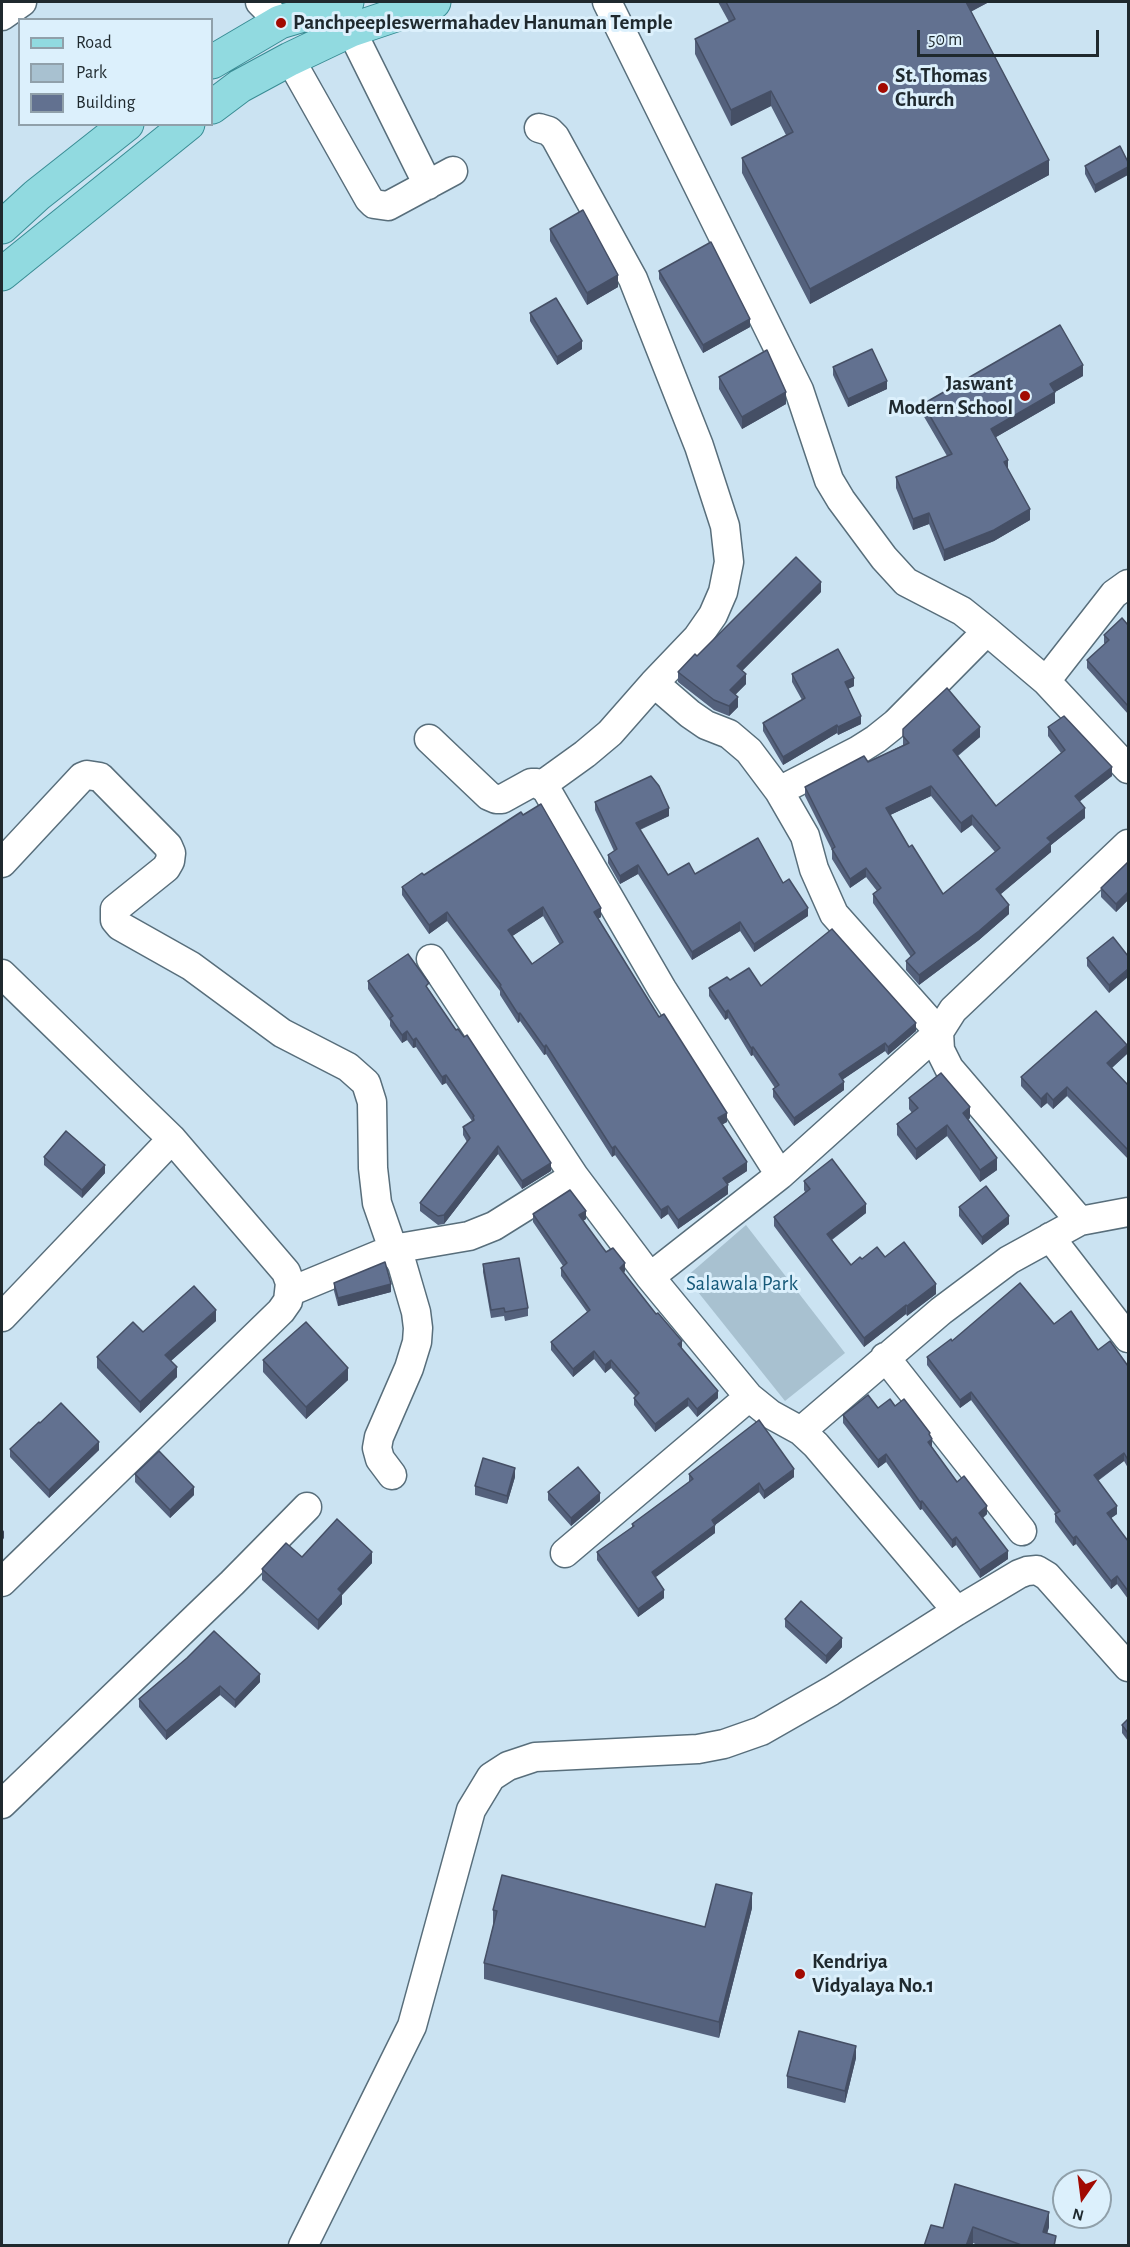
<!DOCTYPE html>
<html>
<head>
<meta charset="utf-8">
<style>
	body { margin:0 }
	#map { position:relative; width:1130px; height:2247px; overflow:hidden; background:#cbe3f2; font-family:"Alegreya Sans",sans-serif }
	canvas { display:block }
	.frame { position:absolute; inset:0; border:3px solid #1f292e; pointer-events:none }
	.legend { position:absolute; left:18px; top:18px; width:195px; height:108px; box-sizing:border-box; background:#dcf0fc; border:2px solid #90a0aa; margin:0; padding:8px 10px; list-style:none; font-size:18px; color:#1f292e }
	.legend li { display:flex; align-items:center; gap:12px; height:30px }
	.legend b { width:30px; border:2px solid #90a0aa }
	.north { position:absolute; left:1052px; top:2169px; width:60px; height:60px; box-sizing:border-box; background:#dcf0fc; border:2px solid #90a0aa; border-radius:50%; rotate:194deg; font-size:16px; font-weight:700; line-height:24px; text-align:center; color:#1f292e }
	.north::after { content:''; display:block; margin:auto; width:21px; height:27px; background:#a20a02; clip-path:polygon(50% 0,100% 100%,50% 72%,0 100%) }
	.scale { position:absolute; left:917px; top:30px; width:182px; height:27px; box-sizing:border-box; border:3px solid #1f292e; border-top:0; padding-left:8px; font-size:18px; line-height:21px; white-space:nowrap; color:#1f292e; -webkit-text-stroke:4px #dcf0fc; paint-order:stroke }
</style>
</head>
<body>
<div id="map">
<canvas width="1130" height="2247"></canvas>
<div class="frame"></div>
<ul class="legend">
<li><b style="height:8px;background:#91dae0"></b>Road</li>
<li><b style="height:16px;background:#a8c1d0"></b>Park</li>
<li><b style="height:16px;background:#627190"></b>Building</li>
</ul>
<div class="north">N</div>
<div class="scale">50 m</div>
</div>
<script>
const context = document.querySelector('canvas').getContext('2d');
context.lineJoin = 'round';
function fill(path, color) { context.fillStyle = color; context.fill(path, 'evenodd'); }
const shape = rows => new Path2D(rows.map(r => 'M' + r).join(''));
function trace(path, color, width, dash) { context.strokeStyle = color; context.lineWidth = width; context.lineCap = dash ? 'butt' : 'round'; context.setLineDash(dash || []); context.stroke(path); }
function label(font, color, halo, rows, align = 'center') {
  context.font = font + ' "Alegreya Sans",sans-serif'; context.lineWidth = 6; context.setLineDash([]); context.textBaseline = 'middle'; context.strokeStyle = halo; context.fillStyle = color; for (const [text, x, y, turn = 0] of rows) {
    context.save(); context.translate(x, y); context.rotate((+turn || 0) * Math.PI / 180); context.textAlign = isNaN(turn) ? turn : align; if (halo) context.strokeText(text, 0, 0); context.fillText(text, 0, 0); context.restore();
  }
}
const green = shape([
	[746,1225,845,1353,785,1401,686,1277]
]);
const minor = shape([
	[260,2,280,22],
	[607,2,799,390,829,480,841,500,884,558,906,582,962,611,987,631,1046,681,1128,769],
	[2,16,22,2],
	[351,30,428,185],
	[290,59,369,199,374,204,388,206,453,171],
	[539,128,549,131,555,137,633,279,699,446,725,526,729,562,723,592,713,615,697,638,654,683,610,733,585,754,542,785],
	[1046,681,1114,594,1128,584],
	[429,739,489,796,496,799,502,799,531,783,537,783,546,789,662,989,780,1175],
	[779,791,857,751,876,739,896,723,987,631],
	[2,863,82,777,87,775,100,777,168,846,171,853,170,861,166,868,115,909,115,920,120,926,191,966,282,1033,348,1067,366,1083,372,1102,373,1168,377,1203,393,1249,402,1264,416,1312,418,1328,417,1342,409,1368,379,1437,377,1448,380,1459,392,1475],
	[431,959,574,1176,650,1277,749,1397,770,1414,801,1431,816,1445,957,1611],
	[2,974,172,1139,286,1272,290,1283,288,1301,281,1311,2,1582],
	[1080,1221,949,1068,940,1050,939,1032,953,1010,1128,844],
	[1050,1237,1128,1338],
	[650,1277,780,1175,939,1032,834,914,814,869,805,836,779,791,749,751,729,734,706,725,690,714,654,683],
	[289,1292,393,1249,469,1236,494,1226,574,1176],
	[2,1317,172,1139],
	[885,1357,1022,1531],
	[801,1431,941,1311,1009,1260,1080,1221,1128,1212],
	[565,1553,749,1397],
	[2,1804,232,1583,307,1507],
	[303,2246,412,2026,471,1810,491,1777,508,1766,535,1757,698,1749,724,1744,761,1731,831,1691,957,1611,1019,1574,1027,1571,1037,1570,1047,1576,1128,1667]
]);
const major = shape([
	[212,62,280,22,347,2],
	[212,107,240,86,290,59,351,30,434,2],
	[2,227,37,195,127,124],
	[2,274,188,124]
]);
const wall = shape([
	[718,2,989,2,971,11,1049,175,810,304,742,173,742,158,786,135,771,106,731,126,695,54,695,39,729,22],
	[1120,146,1095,193,1085,174,1085,166],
	[550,229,618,287,587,305,550,241],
	[659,271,750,327,703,353,659,279],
	[530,313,582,349,557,365,530,321],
	[833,367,887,389,848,407,833,375],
	[1083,376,1055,392,1055,403,996,437,1008,470,1030,520,994,541,944,561,929,524,913,530,896,488,896,477,947,456,923,415,923,404],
	[719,377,786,404,742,429,719,389],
	[821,592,742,671,746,684,735,695,738,707,729,716,714,710,678,682,678,672,697,656],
	[1128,625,1128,714,1087,668,1087,660,1105,644,1104,643,1104,635],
	[792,674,854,686,848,689,861,724,838,735,837,733,783,765,763,731,763,723,802,700,792,682],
	[1048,727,1112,776,1079,802,1085,818,1051,845,1051,852,1001,894,1009,914,979,940,919,985,906,970,906,961,911,957,873,903,873,894,877,891,866,877,850,888,832,859,832,850,805,796,805,787,868,762,903,745,903,729,980,737,958,756,996,806,1061,753,1048,736],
	[931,796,961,833,972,825,995,852,943,894,909,847,890,815],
	[595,802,669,816,640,830,668,875,695,874,783,883,808,916,754,952,740,931,692,960,638,874,620,884,608,863,608,855,614,851,595,810],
	[1128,862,1128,900,1116,912,1101,897,1101,888],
	[424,875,601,917,598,919,659,1017,727,1122,722,1124,747,1171,727,1184,728,1194,678,1229,668,1214,661,1219,615,1155,612,1157,546,1054,544,1055,520,1021,518,1023,500,995,500,991,447,921,429,934,402,895,402,887],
	[543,916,560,945,532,964,512,936],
	[1128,956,1109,993,1087,966,1087,958],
	[730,980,761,986,916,1031,888,1055,885,1051,842,1080,844,1090,794,1126,773,1097,773,1089,775,1088,753,1055,751,1056,728,1018,725,1020,709,996,709,988],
	[368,981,429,990,551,1171,522,1189,498,1154,444,1224,438,1225,420,1211,420,1203,467,1142,463,1135,463,1127,472,1121,446,1083,442,1085,416,1047,413,1048,407,1040,402,1043,390,1026,390,1021,368,989],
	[1127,1054,1112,1068,1128,1085,1128,1159,1067,1096,1053,1109,1047,1103,1041,1108,1021,1086,1021,1077],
	[909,1098,970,1118,968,1120,997,1170,980,1182,947,1136,916,1160,897,1135,897,1124,912,1113,909,1109],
	[44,1157,105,1173,82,1198,44,1165],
	[804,1181,866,1213,832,1240,851,1265,862,1259,885,1257,936,1294,907,1316,906,1314,864,1347,774,1226,774,1217,805,1192,804,1190],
	[959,1207,1009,1224,982,1245,959,1216],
	[533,1214,586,1219,583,1221,606,1252,625,1271,624,1273,718,1398,697,1417,688,1406,655,1432,634,1405,634,1398,635,1396,611,1368,605,1373,594,1359,573,1377,551,1350,551,1342,587,1312,561,1276,561,1268,563,1266,533,1222],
	[483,1264,528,1308,528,1316,505,1321,504,1316,491,1318,483,1272],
	[334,1283,391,1292,338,1306,334,1291],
	[216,1321,171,1361,177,1377,140,1413,97,1368,97,1357,143,1332],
	[1054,1324,1128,1366,1128,1468,1124,1461,1098,1481,1117,1514,1111,1518,1128,1541,1128,1599,1117,1584,1111,1589,1076,1544,1073,1546,1055,1522,1055,1514,1056,1514,971,1400,960,1408,927,1365,927,1357,952,1341],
	[263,1360,348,1380,306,1419,263,1372],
	[895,1406,930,1437,932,1447,957,1482,987,1514,983,1518,1008,1559,980,1578,956,1545,952,1548,922,1509,920,1510,886,1462,878,1468,843,1423,843,1415],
	[40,1423,99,1450,49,1498,10,1457,10,1449],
	[135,1474,194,1495,170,1518,135,1482],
	[689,1474,794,1477,764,1499,759,1492,715,1525,715,1533,655,1577,664,1598,638,1617,597,1560,597,1552,632,1528,632,1524,689,1482],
	[515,1477,507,1504,475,1495,475,1486],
	[548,1492,600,1501,571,1526,548,1500],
	[302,1557,372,1563,342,1595,342,1604,318,1630,262,1580,262,1569],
	[785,1619,842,1647,826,1664,785,1627],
	[187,1658,260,1682,235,1708,220,1695,166,1740,139,1707,139,1699],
	[1128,1719,1128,1741,1122,1733,1122,1725],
	[752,1908,719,2038,484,1979,484,1963,493,1926,493,1910,705,1927],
	[856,2058,845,2103,787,2088,787,2076],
	[955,2184,1049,2227,1047,2234,1056,2246,980,2246,973,2243,972,2246,924,2246,943,2228]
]);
const shadedWall = shape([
	[965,2,989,2,965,15],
	[771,91,771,106,731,126,731,110],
	[1049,160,1049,175,810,304,810,289],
	[1128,167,1128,175,1095,193,1095,185],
	[618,275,618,287,587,305,587,293],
	[750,319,750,327,703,353,703,345],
	[582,341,582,349,557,365,557,357],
	[1083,365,1083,376,1055,392,1055,403,991,440,991,429,1050,384],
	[887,381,887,389,848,407,848,399],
	[786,392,786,404,742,429,742,417],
	[1008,460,1008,471,1004,462],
	[1030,509,1030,520,994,541,944,561,944,550],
	[929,513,929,524,913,530,913,519],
	[821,582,821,592,737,676,737,666],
	[746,674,746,684,730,700,730,690],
	[854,678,854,686,845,690,845,682],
	[738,697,738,707,729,716,729,706],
	[861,716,861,724,838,735,838,727],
	[837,725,837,733,783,765,783,757],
	[980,727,980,737,953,759,953,750],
	[1112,767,1112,776,1075,805,1075,796],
	[931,786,931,796,886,817,886,808],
	[669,808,669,816,636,831,636,823],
	[1085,808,1085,818,1051,845,1051,852,996,898,996,889,1047,838],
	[972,815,972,825,961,833,961,823],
	[638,865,638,874,620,884,620,876],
	[866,868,866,877,850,888,850,879],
	[1128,892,1128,900,1116,912,1116,904],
	[1009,905,1009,914,979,940,919,985,919,975],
	[543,907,543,916,508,939,508,930],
	[601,908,601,917,594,921,594,912],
	[808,908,808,916,754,952,754,944],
	[447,912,447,921,429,934,429,925],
	[740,922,740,931,692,960,692,952],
	[1128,969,1128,977,1109,993,1109,985],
	[728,1010,728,1018,725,1020,725,1012],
	[520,1013,520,1021,518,1023,518,1014],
	[916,1023,916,1031,888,1055,888,1047],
	[407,1031,407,1040,402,1043,402,1035],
	[416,1038,416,1047,413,1048,413,1040],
	[885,1043,885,1051,839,1082,839,1074],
	[546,1045,546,1054,544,1055,544,1047],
	[1127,1045,1127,1054,1107,1072,1107,1063],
	[753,1047,753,1055,751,1056,751,1048],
	[446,1075,446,1083,442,1085,442,1077],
	[844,1082,844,1090,794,1126,794,1118],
	[1067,1087,1067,1096,1053,1109,1053,1100],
	[1047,1093,1047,1103,1041,1108,1041,1099],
	[970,1107,970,1118,963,1124,963,1113],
	[727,1113,727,1122,718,1127,718,1118],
	[947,1125,947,1136,916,1160,916,1149],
	[498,1146,498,1154,444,1224,444,1215],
	[615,1146,615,1155,612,1157,612,1148],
	[997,1158,997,1170,980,1182,980,1170],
	[747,1162,747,1171,723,1187,723,1178],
	[551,1163,551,1171,522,1189,522,1181],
	[105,1165,105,1173,82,1198,82,1190],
	[728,1185,728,1194,678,1229,678,1220],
	[866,1204,866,1213,827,1243,827,1234],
	[668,1206,668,1214,661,1219,661,1210],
	[586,1211,586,1219,579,1223,579,1215],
	[1009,1216,1009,1224,982,1245,982,1237],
	[625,1263,625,1271,620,1275,620,1268],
	[391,1284,391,1292,338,1306,338,1298],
	[936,1284,936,1294,907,1316,907,1306],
	[906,1305,906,1314,864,1347,864,1338],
	[216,1310,216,1321,165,1366,165,1355],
	[682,1341,682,1349,678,1344],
	[594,1351,594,1359,573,1377,573,1369],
	[611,1360,611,1368,605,1373,605,1365],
	[177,1367,177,1377,140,1413,140,1402],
	[348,1368,348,1380,306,1419,306,1407],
	[718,1391,718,1398,697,1417,697,1409],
	[971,1392,971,1400,960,1408,960,1400],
	[688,1398,688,1406,655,1432,655,1424],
	[930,1433,930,1440,932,1439,932,1447,928,1450,929,1434],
	[99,1442,99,1450,49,1498,49,1490],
	[1124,1453,1124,1461,1094,1483,1094,1475],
	[886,1454,886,1462,878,1468,878,1460],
	[515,1468,515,1477,507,1504,507,1496],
	[794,1469,794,1477,764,1499,764,1491],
	[759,1483,759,1492,715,1525,715,1533,652,1580,652,1572,712,1520],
	[194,1487,194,1495,170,1518,170,1510],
	[600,1493,600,1501,571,1526,571,1518],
	[922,1501,922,1509,920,1510,920,1502],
	[987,1506,987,1514,979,1521,979,1513],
	[1117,1506,1117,1514,1107,1521,1107,1513],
	[4,1530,4,1538,2,1541,2,1533],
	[1076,1536,1076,1544,1073,1546,1073,1538],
	[956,1537,956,1545,952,1548,952,1540],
	[1008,1551,1008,1559,980,1578,980,1570],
	[372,1552,372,1563,342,1595,342,1604,318,1630,318,1620,338,1589],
	[1117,1576,1117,1584,1111,1589,1111,1581],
	[664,1590,664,1598,638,1617,638,1609],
	[842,1638,842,1647,826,1664,826,1656],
	[260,1674,260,1682,235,1708,235,1700],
	[220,1686,220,1695,166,1740,166,1731],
	[752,1893,752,1908,719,2038,719,2022],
	[856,2046,856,2058,845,2103,845,2091],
	[1049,2212,1049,2227,1043,2246,1043,2232],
	[973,2227,973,2243,972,2246,966,2246]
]);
const building = shape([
	[726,2,966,2,1049,160,810,289,742,158,793,132,771,91,731,110,695,39,735,19,726,2],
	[1120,146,1128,162,1128,167,1095,185,1085,166,1120,146],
	[583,210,618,275,587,293,550,229,583,210],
	[711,242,750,319,703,345,659,271,711,242],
	[556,298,582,341,557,357,530,313,556,298],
	[1060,325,1083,365,1050,384,1055,392,991,429,1008,460,1004,462,1030,509,994,530,944,550,929,513,913,519,896,477,952,454,923,404,1060,325],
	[872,349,887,381,848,399,833,367,872,349],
	[767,350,786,392,742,417,719,377,767,350],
	[796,557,821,582,737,666,746,674,730,690,738,697,729,706,714,700,678,672,695,654,697,656,796,557],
	[1122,618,1128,625,1128,706,1087,660,1109,640,1104,635,1122,618],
	[838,649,854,678,845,682,861,716,838,727,837,725,783,757,763,723,805,698,792,674,838,649],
	[947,688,980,727,953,750,996,806,1065,750,1048,727,1064,716,1112,767,1075,796,1085,808,1047,838,1051,842,996,889,1009,905,979,931,919,975,906,961,915,953,873,894,881,888,866,868,850,879,832,849,835,847,805,787,864,756,868,762,909,743,903,736,903,729,947,688],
	[931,786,961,823,972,815,1000,848,943,894,912,845,909,847,886,808,931,786],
	[651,776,659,786,669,808,636,823,668,875,689,863,695,874,758,838,783,883,789,879,808,908,754,944,740,922,692,952,638,865,620,876,608,855,617,849,595,802,651,776],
	[541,804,601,908,594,912,659,1017,664,1014,727,1113,718,1118,747,1162,723,1178,728,1185,678,1220,668,1206,661,1210,615,1146,612,1148,546,1045,544,1047,520,1013,518,1014,500,986,501,985,447,912,429,925,402,887,422,873,424,875,521,812,523,815,541,804],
	[543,907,563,942,532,964,508,930,543,907],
	[1128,862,1128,892,1116,904,1101,888,1128,862],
	[832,929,916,1023,888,1047,885,1043,839,1074,844,1082,794,1118,773,1089,779,1085,753,1047,751,1048,728,1010,725,1012,709,988,727,977,730,980,749,968,761,986,832,929],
	[1113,937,1128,956,1128,969,1109,985,1087,958,1113,937],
	[408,954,429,983,426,986,456,1030,458,1029,464,1037,467,1035,551,1163,522,1181,498,1146,444,1215,438,1216,420,1203,470,1138,463,1127,474,1120,473,1117,474,1116,446,1075,442,1077,416,1038,413,1040,407,1031,402,1035,390,1018,393,1016,368,981,408,954],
	[1096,1011,1127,1045,1107,1063,1128,1085,1128,1150,1067,1087,1053,1100,1047,1093,1041,1099,1021,1077,1096,1011],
	[941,1073,970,1107,963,1113,997,1158,980,1170,947,1125,916,1149,897,1124,918,1108,909,1098,941,1073],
	[66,1131,105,1165,82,1190,44,1157,66,1131],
	[832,1159,866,1204,827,1234,851,1265,860,1257,862,1259,877,1247,885,1257,904,1242,936,1284,907,1306,906,1305,864,1338,774,1217,810,1189,804,1181,832,1159],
	[986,1186,1009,1216,982,1237,959,1207,986,1186],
	[570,1190,586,1211,579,1215,606,1252,613,1248,625,1263,620,1268,656,1314,658,1313,682,1341,678,1344,718,1391,697,1409,688,1398,655,1424,634,1398,639,1393,611,1360,605,1365,594,1351,573,1369,551,1342,590,1310,561,1268,567,1263,533,1214,570,1190],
	[519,1258,528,1308,505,1312,504,1308,491,1310,483,1264,519,1258],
	[385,1262,391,1284,338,1298,334,1283,385,1262],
	[1020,1283,1054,1324,1071,1311,1098,1350,1110,1341,1128,1366,1128,1460,1124,1453,1094,1475,1117,1506,1107,1513,1128,1541,1128,1591,1117,1576,1111,1581,1076,1536,1073,1538,1055,1514,1060,1511,971,1392,960,1400,927,1357,951,1339,952,1341,1020,1283],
	[194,1286,216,1310,165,1355,177,1367,140,1402,97,1357,133,1322,143,1332,194,1286],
	[306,1322,348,1368,306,1407,263,1360,306,1322],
	[868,1395,878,1408,890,1399,895,1406,904,1399,930,1433,929,1434,932,1439,928,1442,957,1482,964,1476,987,1506,979,1513,1008,1551,980,1570,956,1537,952,1540,922,1501,920,1502,886,1454,878,1460,843,1415,868,1395],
	[61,1403,99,1442,49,1490,10,1449,39,1422,40,1423,61,1403],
	[759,1420,794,1469,764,1491,759,1483,712,1520,715,1525,652,1572,664,1590,638,1609,597,1552,634,1526,632,1524,693,1479,689,1474,759,1420],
	[159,1451,194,1487,170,1510,135,1474,159,1451],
	[483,1458,515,1468,507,1496,475,1486,483,1458],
	[578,1467,600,1493,571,1518,548,1492,578,1467],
	[337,1519,372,1552,338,1589,342,1593,318,1620,262,1569,286,1543,302,1557,337,1519],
	[801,1601,842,1638,826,1656,785,1619,801,1601],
	[214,1631,260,1674,235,1700,220,1686,166,1731,139,1699,187,1658,214,1631],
	[1128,1719,1128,1733,1122,1725,1128,1719],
	[502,1875,705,1927,716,1884,752,1893,719,2022,484,1963,497,1911,493,1910,502,1875],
	[799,2031,856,2046,845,2091,787,2076,799,2031],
	[955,2184,1049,2212,1043,2232,1056,2236,1054,2246,1024,2246,973,2227,966,2246,924,2246,931,2225,943,2228,955,2184]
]);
const markers = [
	[281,23,6,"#a20a02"],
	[883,88,6,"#a20a02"],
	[1025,396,6,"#a20a02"],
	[800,1974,6,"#a20a02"]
];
const poiNames = [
	["Panchpeepleswermahadev Hanuman Temple",293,23],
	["St. Thomas",895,76],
	["Church",895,100],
	["Jaswant",1013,384,"right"],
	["Modern School",1013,408,"right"],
	["Kendriya",812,1962],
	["Vidyalaya No.1",812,1986]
];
const parkNames = [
	["Salawala Park",742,1284]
];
fill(green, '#a8c1d0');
trace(minor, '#586e7b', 31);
trace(major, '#398c94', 35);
trace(minor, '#fff', 28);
trace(major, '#91dae0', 33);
fill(wall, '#54617c');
fill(shadedWall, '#454f65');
fill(building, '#627190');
trace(building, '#454f65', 1.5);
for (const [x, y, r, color] of markers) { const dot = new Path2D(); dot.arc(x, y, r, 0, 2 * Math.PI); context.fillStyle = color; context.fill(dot); trace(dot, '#dcf0fc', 2); }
label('bold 21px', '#1f292e', '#dcf0fc', poiNames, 'left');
label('21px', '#165979', '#dcf0fc', parkNames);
</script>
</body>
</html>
